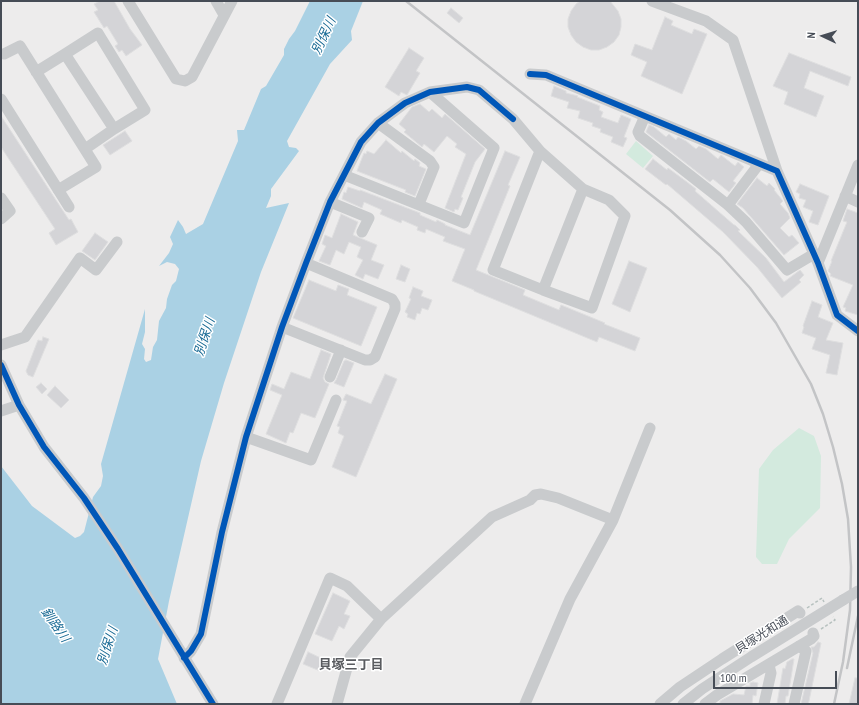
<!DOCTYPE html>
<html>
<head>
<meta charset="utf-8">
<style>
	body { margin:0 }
	#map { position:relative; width:859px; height:705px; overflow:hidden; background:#edecec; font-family:"PT Sans Narrow",sans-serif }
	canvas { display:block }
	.frame { position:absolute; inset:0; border:2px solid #464c56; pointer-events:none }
	.north { position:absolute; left:803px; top:16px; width:40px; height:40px; -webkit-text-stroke:3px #fff; paint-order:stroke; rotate:274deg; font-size:11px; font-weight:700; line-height:16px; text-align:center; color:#464c56 }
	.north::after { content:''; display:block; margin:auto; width:14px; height:18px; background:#464c56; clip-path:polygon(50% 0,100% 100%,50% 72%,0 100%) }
	.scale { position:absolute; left:713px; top:671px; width:124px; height:18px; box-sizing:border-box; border:2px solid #464c56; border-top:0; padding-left:5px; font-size:12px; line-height:14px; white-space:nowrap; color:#464c56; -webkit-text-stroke:3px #fff; paint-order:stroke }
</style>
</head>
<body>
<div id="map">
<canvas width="859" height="705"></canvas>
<div class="frame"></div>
<div class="north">N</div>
<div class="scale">100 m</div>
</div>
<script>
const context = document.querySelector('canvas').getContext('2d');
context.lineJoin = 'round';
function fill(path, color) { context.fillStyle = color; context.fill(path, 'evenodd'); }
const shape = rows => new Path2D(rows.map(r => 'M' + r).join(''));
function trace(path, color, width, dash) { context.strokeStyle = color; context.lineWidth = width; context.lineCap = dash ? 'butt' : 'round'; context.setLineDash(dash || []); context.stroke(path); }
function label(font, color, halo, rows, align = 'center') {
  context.font = font + ' "PT Sans Narrow","Noto Sans JP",sans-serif'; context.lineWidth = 3; context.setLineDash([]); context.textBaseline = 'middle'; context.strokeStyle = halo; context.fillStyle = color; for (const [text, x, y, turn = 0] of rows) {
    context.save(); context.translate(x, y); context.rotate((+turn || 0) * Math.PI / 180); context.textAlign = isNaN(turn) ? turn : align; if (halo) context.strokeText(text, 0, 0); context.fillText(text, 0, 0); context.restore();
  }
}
const green = shape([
	[636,141,653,156,643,168,626,154],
	[799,428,814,436,821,456,820,508,789,539,777,564,762,564,756,557,759,469,773,450]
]);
const water = shape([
	[310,1,363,1,351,31,352,40,330,64,287,141,289,147,296,148,299,151,271,189,271,196,266,208,289,203,261,272,224,383,201,461,169,601,158,659,177,704,1,704,1,466,32,506,75,538,80,536,84,532,93,497,101,486,103,476,101,464,145,309,145,332,142,344,145,349,144,359,146,362,151,360,153,347,157,340,159,321,166,308,167,299,172,285,176,281,179,269,175,264,167,262,159,266,169,253,173,244,170,237,178,220,183,227,186,234,203,224,238,141,237,130,244,130,261,89,266,86,284,55,284,49,289,39,295,31]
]);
const building = shape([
	[100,1,114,1,130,29,142,45,126,56,122,50,119,52,115,46,118,44,107,26,104,28,94,12,98,10,94,4,100,1],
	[580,1,610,1,618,11,621,19,621,27,619,35,614,42,607,47,599,50,591,50,583,47,576,42,571,35,568,27,568,19,571,11,576,4,580,1],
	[451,8,463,18,459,23,447,13,451,8],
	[665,17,673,21,671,25,692,34,694,29,707,34,682,94,641,76,647,62,631,55,635,44,652,50,665,17],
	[409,48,424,58,416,71,420,73,407,95,401,92,399,96,385,87,409,48],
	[789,53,851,77,848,86,810,71,804,88,824,96,816,117,784,104,788,92,773,86,789,53],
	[554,86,566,91,566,93,578,96,577,97,600,106,599,110,603,112,601,117,618,123,621,115,631,119,624,137,627,138,623,147,611,142,613,137,600,132,601,129,592,126,593,123,578,118,580,111,567,108,569,102,551,96,554,86],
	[420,104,429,112,432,109,442,118,445,114,485,149,475,162,461,197,463,198,458,210,455,209,454,212,445,208,466,154,455,147,457,144,447,136,434,152,424,144,422,147,404,132,406,130,399,124,412,107,420,104],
	[1,116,69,220,71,219,78,232,56,245,49,233,55,229,1,147,1,116],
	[649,125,654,127,666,137,669,134,676,140,678,137,686,141,696,149,699,146,706,149,718,159,721,155,735,166,738,162,744,167,733,181,736,183,729,192,713,179,710,182,646,132,649,125],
	[125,131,132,141,110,155,103,145,125,131],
	[386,140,401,153,402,151,414,161,415,159,420,163,419,166,426,169,415,196,405,192,406,190,357,171,364,153,366,154,367,151,374,154,386,140],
	[505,151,520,157,508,185,510,186,476,270,525,290,523,295,559,310,561,305,605,323,604,324,640,338,635,351,599,337,597,342,474,291,474,290,452,281,465,249,443,241,445,237,426,229,425,233,417,230,418,227,402,220,401,223,380,214,382,210,364,202,362,208,342,199,344,192,346,193,348,187,360,191,360,190,420,213,420,215,436,222,437,220,445,224,445,225,470,235,505,151],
	[653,159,667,170,668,168,687,182,696,189,695,191,734,225,735,225,740,230,738,231,766,258,784,282,800,270,804,275,799,280,801,282,782,298,757,267,723,232,667,184,666,185,645,169,653,159],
	[757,178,767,186,769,183,775,189,774,190,783,201,780,204,788,213,790,218,780,228,789,237,792,235,799,243,784,255,743,208,737,204,757,178],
	[800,184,829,196,818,225,809,222,813,211,803,207,806,200,799,198,800,194,796,192,800,184],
	[847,209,858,213,858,315,845,311,846,308,843,307,853,285,830,276,831,274,828,271,832,261,831,261,847,222,843,221,847,209],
	[341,214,358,222,353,235,377,245,371,260,384,265,378,279,365,274,363,279,355,275,363,260,357,257,361,247,349,242,344,254,336,250,330,265,319,261,326,246,322,244,325,235,332,238,341,214],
	[95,233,108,242,95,260,82,251,95,233],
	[629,261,647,268,630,312,612,304,629,261],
	[401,265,410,269,405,282,396,279,401,265],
	[309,280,336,291,338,285,349,289,347,295,377,307,361,346,293,318,309,280],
	[413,287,423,291,421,296,432,300,428,310,422,308,420,314,417,313,415,320,407,317,408,314,405,312,411,299,409,298,413,287],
	[812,301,822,305,818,317,833,323,826,340,843,343,837,375,826,373,830,355,812,349,816,338,802,333,804,327,803,326,812,301],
	[43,337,49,339,33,377,28,375,26,371,38,340,42,341,43,337],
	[321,350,331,354,323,378,325,382,329,384,315,418,301,413,293,433,290,432,286,443,266,434,282,395,270,390,272,384,284,389,291,372,310,379,321,350],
	[346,360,354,363,344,387,334,383,336,380,344,361,346,360],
	[385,374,397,379,356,477,332,467,344,436,338,433,340,427,337,426,347,401,343,400,346,394,371,404,385,374],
	[41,383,47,389,42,394,36,387,41,383],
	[55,386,69,400,61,408,47,395,55,386],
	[333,593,350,601,344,614,350,616,344,629,339,626,332,641,315,634,333,593],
	[818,642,821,643,809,701,808,704,801,704,813,653,811,647,814,647,818,642],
	[308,652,325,660,320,671,303,664,308,652],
	[792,659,794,659,788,696,786,696,785,704,777,704,783,668,785,669,787,662,792,659],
	[855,678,858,678,858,704,849,704,855,678],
	[753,682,758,683,756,696,753,695,752,704,720,704,720,701,733,694,744,695,746,686,750,686,750,683,753,682]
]);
const path = shape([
	[807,608,822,598,824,602],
	[821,629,835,620,833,617]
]);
const minor = shape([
	[128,1,176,79,185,81,192,77,232,1],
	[216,1,224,15],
	[652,1,706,21,733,40,777,171,818,263,837,315,858,331],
	[4,54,20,46,96,167,58,190],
	[65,54,98,33,145,110,114,129],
	[36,72,65,54,114,129,85,149],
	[530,74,546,75,777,171],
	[1,99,69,207],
	[645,116,638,132,640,136,728,205,746,222,787,270,814,254],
	[378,123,430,161,434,167,419,204],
	[540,151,493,270,543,290],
	[344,175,464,223,494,148,430,92],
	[845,196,858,202],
	[1,198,10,211,1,219],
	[330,202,369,218,362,232],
	[728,205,759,164],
	[818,263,858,165],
	[282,327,365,360,370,360,375,357,395,309,395,304,392,299,306,263],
	[1,345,25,337,80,258,96,270,117,242],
	[1,365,19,405,44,447,84,498,118,549,213,704],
	[330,377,341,350],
	[1,411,19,405],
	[246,437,311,460,336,400],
	[184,658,191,651,201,634,222,532,246,437,282,327,306,263,330,202,361,142,378,123,405,103,430,92,467,87,479,90,513,119,540,151,583,189,609,200,625,216,592,308,543,290,583,189],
	[277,704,330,578,347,586,381,619],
	[337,704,350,657,381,619,492,517,530,500,535,495,541,494,558,498,613,520],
	[525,704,570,599,613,520,650,428],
	[660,704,680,687,722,659,798,611,800,613],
	[683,704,702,689,751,657,843,600],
	[705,704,717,695,811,639,814,636,813,633],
	[764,704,771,673,769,665],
	[794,704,806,651,799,646]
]);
const rail = shape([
	[406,1,670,210,720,255,750,288,776,323,811,384,823,414,833,447,842,484,848,519,851,567,850,610,843,662,834,704],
	[847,668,858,616]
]);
const minorBridge = shape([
	[843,600,858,591]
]);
const cycleway = shape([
	[530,74,546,75,777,171,818,263,837,315,858,331],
	[1,365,19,405,44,447,84,498,118,549,213,704],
	[184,658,191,651,201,634,222,532,246,437,282,327,306,263,330,202,361,142,378,123,405,103,430,92,467,87,479,90,513,119]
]);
const streetNames = [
	["貝塚光和通",762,635,-32]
];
const waterNames = [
	["別保川",324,36,-65],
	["別保川",205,337,-72],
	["釧路川",55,625,55],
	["別保川",108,646,-72]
];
const neighbourhoodNames = [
	["貝塚三丁目",351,665]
];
fill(green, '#d3eade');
fill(water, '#aad1e4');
fill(building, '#d4d4d7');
trace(building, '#dededf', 1);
trace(path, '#b7c1bf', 1.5, [3, 2]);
trace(minor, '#c9cbcd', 11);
trace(rail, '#c3c4c6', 2.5);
trace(minorBridge, '#c9cbcd', 11);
trace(cycleway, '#0057b8', 6);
label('12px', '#464c56', '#fff', streetNames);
label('italic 13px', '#1a6b95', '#fff', waterNames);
label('bold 13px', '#595b5f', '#fff', neighbourhoodNames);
</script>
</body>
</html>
